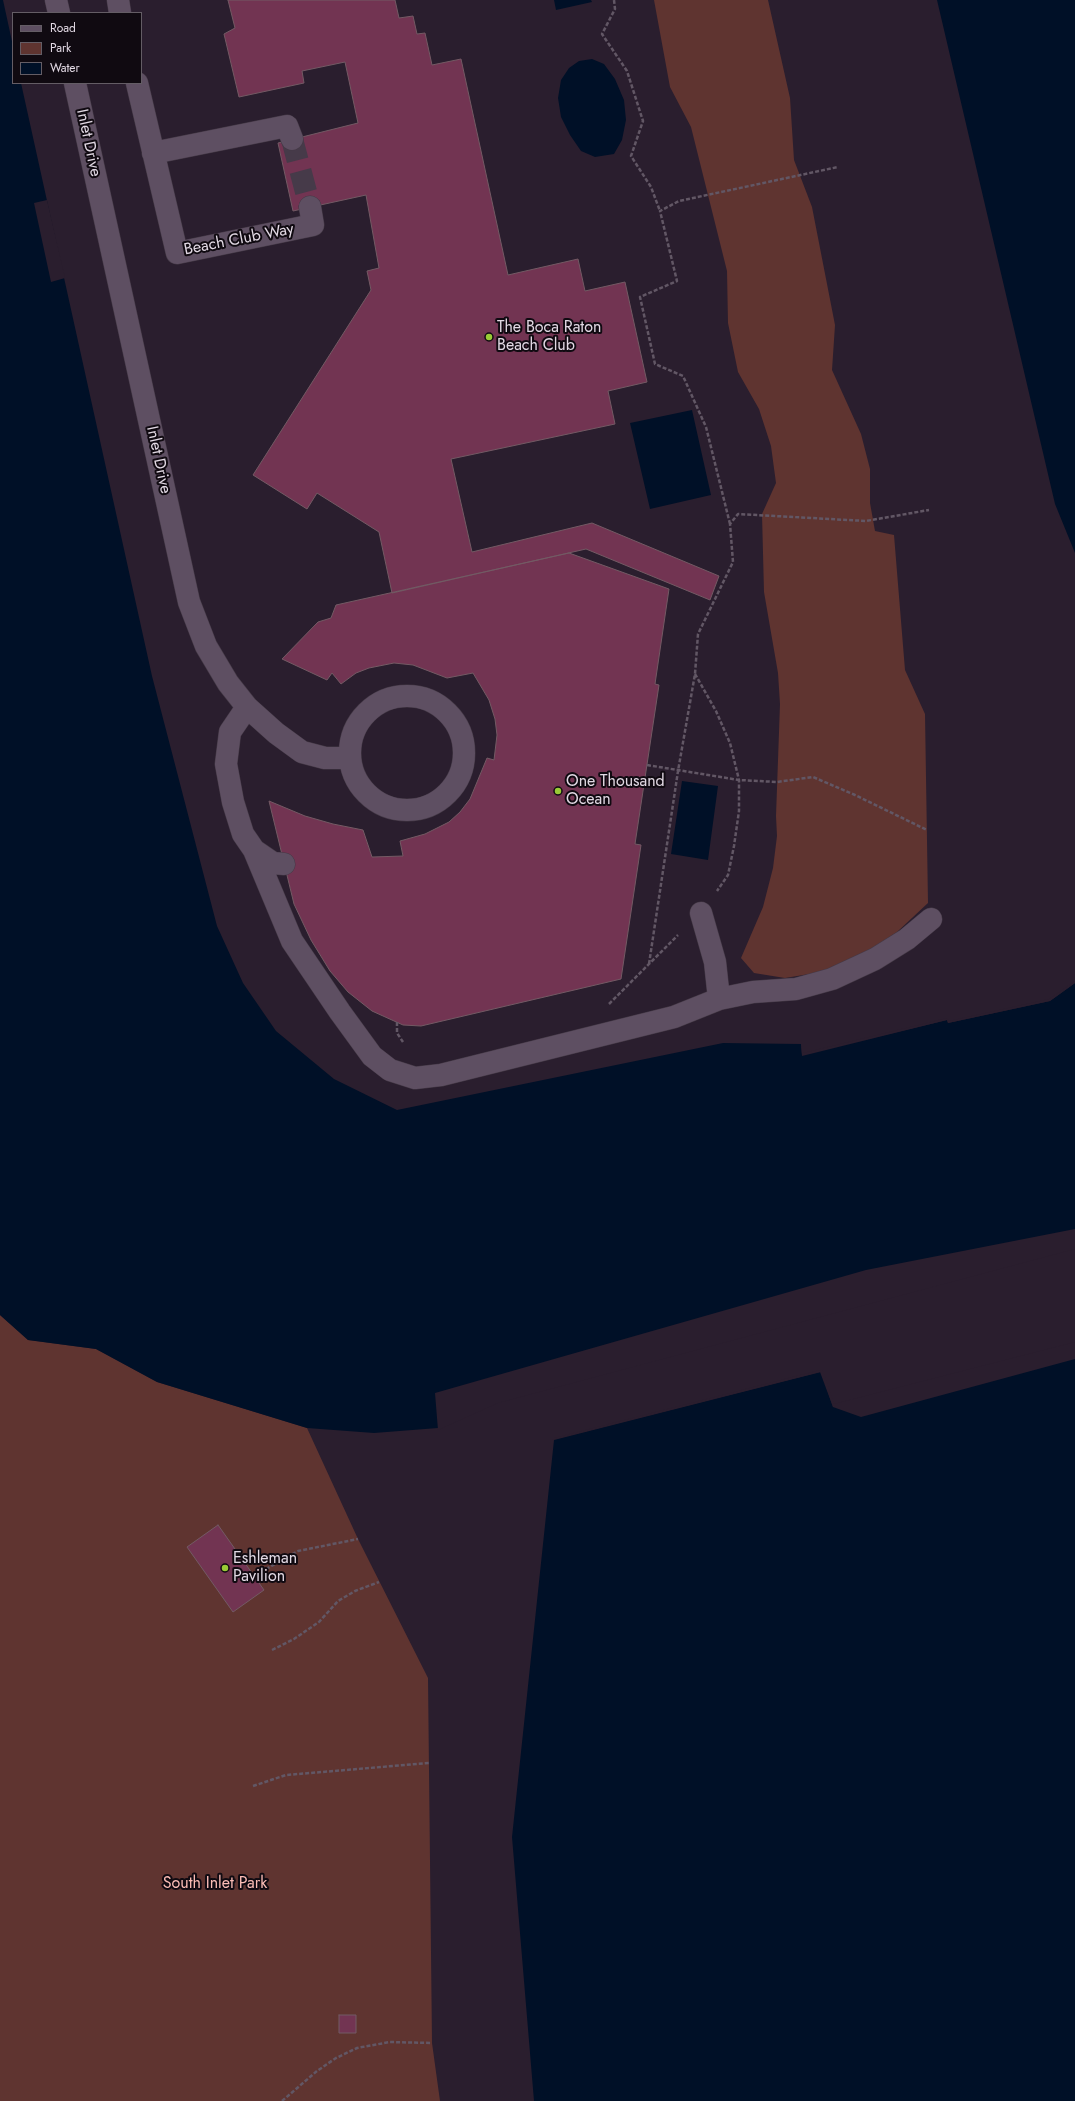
<!DOCTYPE html>
<html>
<head>
<meta charset="utf-8">
<style>
	body { margin:0 }
	#map { position:relative; width:1075px; height:2101px; overflow:hidden; background:#2a1e2e; font-family:Jost,sans-serif }
	canvas { display:block }
	.legend { position:absolute; left:12px; top:12px; width:130px; height:72px; box-sizing:border-box; background:#100a11; border:1px solid #645d65; margin:0; padding:5px 7px; list-style:none; font-size:12px; color:#e2d9e4 }
	.legend li { display:flex; align-items:center; gap:8px; height:20px }
	.legend b { width:20px; border:1px solid #645d65 }
</style>
</head>
<body>
<div id="map">
<canvas width="1075" height="2101"></canvas>
<ul class="legend">
<li><b style="height:5px;background:#5e4f62"></b>Road</li>
<li><b style="height:11px;background:#5f3430"></b>Park</li>
<li><b style="height:11px;background:#001027"></b>Water</li>
</ul>
</div>
<script>
const context = document.querySelector('canvas').getContext('2d');
context.lineJoin = 'round';
function fill(path, color) { context.fillStyle = color; context.fill(path, 'evenodd'); }
const shape = rows => new Path2D(rows.map(r => 'M' + r).join(''));
function trace(path, color, width, dash) { context.strokeStyle = color; context.lineWidth = width; context.lineCap = dash ? 'butt' : 'round'; context.setLineDash(dash || []); context.stroke(path); }
function label(font, color, halo, rows, align = 'center') {
  context.font = font + ' Jost,sans-serif'; context.lineWidth = 4; context.setLineDash([]); context.textBaseline = 'middle'; context.strokeStyle = halo; context.fillStyle = color; for (const [text, x, y, turn = 0] of rows) {
    context.save(); context.translate(x, y); context.rotate((+turn || 0) * Math.PI / 180); context.textAlign = isNaN(turn) ? turn : align; if (halo) context.strokeText(text, 0, 0); context.fillText(text, 0, 0); context.restore();
  }
}
const green = shape([
	[654,0,768,0,790,98,794,160,812,207,835,325,832,370,861,434,870,469,870,503,875,531,894,535,905,670,925,714,928,903,897,932,868,952,828,971,785,978,754,973,741,958,763,907,773,868,777,836,776,816,780,704,778,673,764,592,762,514,776,483,771,446,759,409,738,372,728,323,727,271,691,127,670,87],
	[0,1315,28,1340,96,1349,157,1382,307,1428,358,1539,428,1678,432,2043,440,2101,0,2101]
]);
const water = shape([
	[0,0,3,0,13,46,13,83,21,83,152,676,217,926,243,983,276,1031,334,1079,397,1110,723,1043,801,1044,802,1055,947,1020,948,1023,1050,1001,1075,983,1075,1247,497,1401,438,1428,374,1433,307,1428,157,1382,96,1349,28,1340,0,1315],
	[554,0,591,0,592,2,556,10],
	[937,0,1075,0,1075,553,1055,504],
	[592,59,604,64,615,79,624,100,626,120,622,140,614,154,595,157,581,151,570,135,561,117,558,98,561,80,569,68,579,61],
	[692,410,711,495,650,509,630,423],
	[682,781,718,786,708,860,671,854],
	[1075,1344,1075,2101,534,2101,512,1837,554,1440,821,1372,833,1407]
]);
const pier = shape([
	[47,200,65,278,51,282,34,203],
	[1075,981,1075,983,1050,1001,948,1023,947,1020,802,1056,801,1044,803,1044,803,1053,947,1018,949,1021,1049,999],
	[1075,1229,1075,1249,498,1403,438,1430,435,1393,866,1270],
	[1075,1342,1075,1359,861,1417,833,1407,820,1372,552,1440,554,1438,820,1370,823,1371,834,1404]
]);
const building = shape([
	[228,0,395,0,399,18,413,16,417,34,425,33,432,65,461,59,508,275,578,259,585,291,625,282,647,382,608,391,615,424,451,459,472,552,592,523,719,576,710,600,586,549,392,593,379,532,317,493,307,509,253,475,371,290,367,271,379,268,366,195,293,211,278,143,358,123,345,62,302,71,304,83,239,97,224,34,235,28,228,0],
	[569,553,669,589,655,684,659,685,635,844,641,845,621,979,421,1026,403,1025,372,1011,348,992,330,971,311,940,294,904,269,801,305,816,333,824,363,830,372,857,403,856,400,841,425,834,449,822,460,812,470,799,487,758,494,760,497,735,495,719,489,700,473,673,447,678,413,665,394,663,369,668,356,673,341,684,332,673,327,680,282,659,318,622,331,618,336,605,569,553],
	[218,1525,264,1590,233,1612,187,1547,218,1525],
	[339,2015,356,2015,356,2033,339,2033,339,2015]
]);
const minorTunnel = shape([
	[292,139,310,207]
]);
const path = shape([
	[614,0,615,9,602,34,627,71,643,121,631,156,651,187,660,211],
	[730,524,706,427,683,376,655,364,640,297,677,281,660,211,679,201,838,167],
	[695,674,716,711,730,743,739,780,739,811,734,846,728,875,717,891],
	[647,765,739,780,777,782,813,777,855,795,927,830],
	[649,964,678,771,695,674,698,634,733,562,730,524,738,514,866,521,929,510],
	[609,1004,678,935],
	[397,1022,397,1033,403,1042],
	[266,1569,298,1551,358,1539],
	[272,1650,294,1639,319,1622,338,1601,355,1591,379,1582],
	[253,1786,286,1775,429,1763],
	[282,2101,317,2071,336,2058,357,2048,390,2042,432,2043]
]);
const minor = shape([
	[56,0,59,13],
	[118,0,120,13],
	[75,83,189,602,206,646,228,683,247,707,276,733,302,752,325,758,349,758],
	[137,83,177,253,313,225,310,207],
	[153,153,287,126,292,139],
	'350 753a57 57 0 1 1 114 0a57 57 0 1 1-114 0Z',
	[247,707,230,732,226,764,233,802,243,834,254,850,273,863,284,864],
	[254,850,292,941,340,1012,372,1056,390,1070,415,1078,441,1075,674,1017,719,999,753,992,796,989,832,979,875,959,907,939,931,919],
	[701,913,715,962,719,999]
]);
const markers = [
	[489,337,4,"#99cb36"],
	[558,791,4,"#99cb36"],
	[225,1568,4,"#99cb36"]
];
const streetNames = [
	["Inlet Drive",88,143,78],
	["Beach Club Way",239,240,-11],
	["Inlet Drive",158,460,78]
];
const poiNames = [
	["The Boca Raton",497,328],
	["Beach Club",497,346],
	["One Thousand",566,782],
	["Ocean",566,800],
	["Eshleman",233,1559],
	["Pavilion",233,1577]
];
const parkNames = [
	["South Inlet Park",215,1884]
];
fill(green, '#5f3430');
fill(water, '#001027');
fill(pier, '#2a1e2e');
fill(building, '#723452');
trace(building, '#735a64', 1);
trace(minorTunnel, '#463a49', 22, [22, 11]);
trace(minor, '#453a47', 23);
trace(path, '#625765', 2.5, [4, 2]);
trace(minor, '#5e4f62', 22);
for (const [x, y, r, color] of markers) { const dot = new Path2D(); dot.arc(x, y, r, 0, 2 * Math.PI); context.fillStyle = color; context.fill(dot); trace(dot, '#100a11', 1.5); }
label('16px', '#e2d9e4', '#100a11', streetNames);
label('16px', '#e2d9e4', '#100a11', poiNames, 'left');
label('16px', '#fcbdb6', '#100a11', parkNames);
</script>
</body>
</html>
